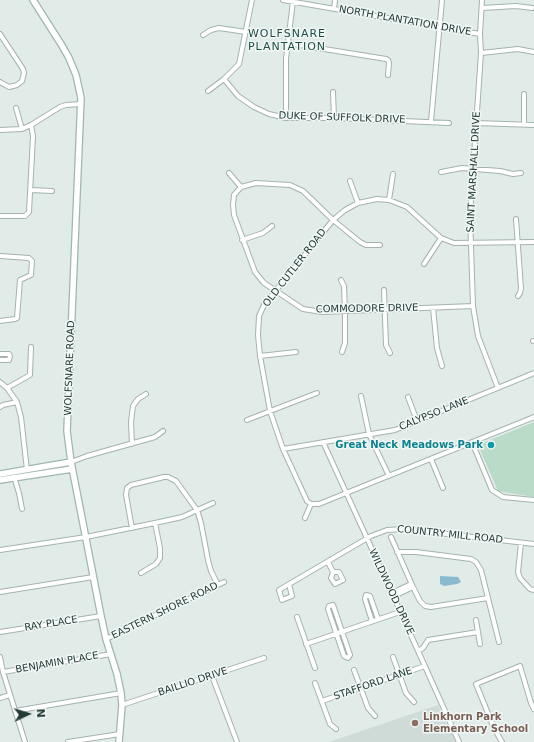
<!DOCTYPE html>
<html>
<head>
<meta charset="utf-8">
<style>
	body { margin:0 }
	#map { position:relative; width:534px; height:742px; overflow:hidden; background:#e1ebe8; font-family:"DejaVu Sans",sans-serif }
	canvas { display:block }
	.north { position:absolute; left:8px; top:694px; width:40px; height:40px; -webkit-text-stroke:3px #f1f7f5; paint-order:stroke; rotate:86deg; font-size:11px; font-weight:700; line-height:16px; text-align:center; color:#223b38 }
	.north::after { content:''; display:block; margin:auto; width:14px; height:18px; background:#223b38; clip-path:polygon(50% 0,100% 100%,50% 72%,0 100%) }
</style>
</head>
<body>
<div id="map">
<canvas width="534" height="742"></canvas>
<div class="north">N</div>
</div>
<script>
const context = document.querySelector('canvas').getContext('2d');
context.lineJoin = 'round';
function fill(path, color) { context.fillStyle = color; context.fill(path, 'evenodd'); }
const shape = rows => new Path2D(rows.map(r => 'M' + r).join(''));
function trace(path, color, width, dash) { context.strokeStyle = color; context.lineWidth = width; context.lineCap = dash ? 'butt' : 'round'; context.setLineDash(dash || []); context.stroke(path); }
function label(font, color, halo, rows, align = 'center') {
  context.font = font + ' "DejaVu Sans",sans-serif'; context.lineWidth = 3; context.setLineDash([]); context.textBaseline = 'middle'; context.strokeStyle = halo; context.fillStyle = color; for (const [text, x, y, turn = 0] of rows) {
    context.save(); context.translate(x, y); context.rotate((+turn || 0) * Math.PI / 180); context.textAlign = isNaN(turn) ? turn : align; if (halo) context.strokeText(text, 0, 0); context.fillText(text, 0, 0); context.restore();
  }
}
const built = shape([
	[438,705,456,742,329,742]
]);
const green = shape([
	[534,422,534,497,498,491,478,445]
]);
const water = shape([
	[440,576,458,577,461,582,457,584,444,586,440,584]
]);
const street = shape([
	[283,0,480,34],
	[482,0,480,34,481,53,470,214,473,306,478,336,498,388],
	[482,8,516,6,532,8],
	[334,9,335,0],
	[0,34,23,69,24,73,22,81,17,85,9,87,0,82],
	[203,35,211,30,219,28,246,32],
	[287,43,386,59,388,60,389,63,388,75],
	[481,53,518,49,534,52],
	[224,79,238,96,254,107,269,114,286,118,334,118,449,123],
	[208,91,224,79,239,64,252,0],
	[333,92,334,118],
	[524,94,524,124],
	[16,108,22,129],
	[286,118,286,59,293,1],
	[431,121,442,0],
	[476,123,534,125],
	[0,130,22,129,31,125,60,107,66,105,81,104],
	[441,172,462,168,500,171,513,174,521,173],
	[229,173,241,187],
	[350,181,358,203],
	[31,190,52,191],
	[389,200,393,174],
	[0,216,25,216,29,212,33,136,31,125],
	[516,219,521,288,520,293,518,296],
	[242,240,263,233,272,226],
	[534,242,454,243,441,238,407,207,389,200,377,199,358,203,345,210,333,220,264,305,259,316,258,335,260,356,270,411,283,449,307,501,311,504,319,504,534,417],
	[380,245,366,245,360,242,333,220,303,191,290,185,256,183,241,187,234,195,233,205,234,215,255,272,264,283,303,309,322,312,473,306],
	[0,256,29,258,32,261,31,275,20,280,17,318,15,319,0,321],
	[424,264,441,238],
	[341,280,344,286,345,311,345,343,342,352],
	[384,290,386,345,390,353],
	[433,308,437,348,442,366],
	[533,341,534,341],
	[0,354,9,354,10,356,9,360,0,360],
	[260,356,296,352],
	[0,382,7,388,17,402,21,417,27,470],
	[7,388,30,375,31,347],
	[361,396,369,434,389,476],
	[408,397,417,421],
	[0,407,3,405,17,402],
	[247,420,317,393],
	[323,442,392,593,459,742],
	[472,442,492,490,503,497,534,500],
	[132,444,131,422,133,406,138,399,146,394],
	[283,449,395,430,534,373],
	[431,459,443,488],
	[71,462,87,456,155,437,163,431],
	[14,477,19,493,22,509],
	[305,518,311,504],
	[132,528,126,495,127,488,131,485,164,477,168,477,176,481,197,510,201,523,208,560,211,571,218,585],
	[391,537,413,587,420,601,425,606,431,607,488,598],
	[521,543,518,572,520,578,530,589,534,590],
	[0,550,86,537,155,523,182,517,213,503],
	[397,552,416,552,471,559,476,562,481,570,499,642],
	[328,562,333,572,331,578,335,584,343,580,339,572,333,572],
	[141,573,156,564,160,558,160,548,155,523],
	[289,584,292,596,282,600,279,590,371,536,387,530,404,529,534,544],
	[0,592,93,577],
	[392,593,411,584],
	[394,596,413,587],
	[333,605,350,655,348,658,344,656,328,609,329,606,333,605],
	[297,617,315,668],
	[476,620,480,644],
	[372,621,365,599,366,595,370,596,378,619],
	[0,632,101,616],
	[106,639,224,582],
	[306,644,400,612],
	[418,651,423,648,428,640,478,632],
	[0,657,3,672,25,742],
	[393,657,406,693,414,702],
	[354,670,368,708,375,716],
	[3,672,111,654],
	[212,676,237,742],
	[315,683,330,724,336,729],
	[0,698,10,695],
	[322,701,425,666],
	[122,705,264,658],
	[15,711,121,693],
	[68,742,120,734],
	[502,742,494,728,476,684,520,666,531,703,534,709]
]);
const secondary = shape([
	[33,0,61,44,69,58,76,75,81,98,67,431,71,462,101,616,106,639,117,674,121,693,122,705,119,742],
	[0,474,71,462],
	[0,480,72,469]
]);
const markers = [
	[491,445,4,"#0f9aa8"],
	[415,723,4,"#8d6e63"]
];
const streetNames = [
	["NORTH PLANTATION DRIVE",405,21,10],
	["DUKE OF SUFFOLK DRIVE",342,118,2],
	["SAINT MARSHALL DRIVE",474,172,-87],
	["OLD CUTLER ROAD",295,268,-52],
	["COMMODORE DRIVE",367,309,-1],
	["WOLFSNARE ROAD",70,368,-88],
	["CALYPSO LANE",434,414,-22],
	["COUNTRY MILL ROAD",450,535,6],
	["WILDWOOD DRIVE",391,592,65],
	["EASTERN SHORE ROAD",165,611,-26],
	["RAY PLACE",51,624,-9],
	["BENJAMIN PLACE",57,663,-10],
	["BAILLIO DRIVE",193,682,-18],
	["STAFFORD LANE",373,684,-19]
];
const cultureNames = [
	["Great Neck Meadows Park",483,445]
];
const educationNames = [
	["Linkhorn Park",423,717],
	["Elementary School",423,729]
];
const neighbourhoodNames = [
	["WOLFSNARE",287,34],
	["PLANTATION",287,47]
];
fill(built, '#cfdbd7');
fill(green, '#badbc8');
fill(water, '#8abace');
trace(street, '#a4b3b0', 6);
trace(secondary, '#a0b6b1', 8);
trace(street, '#fff', 4);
trace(secondary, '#fff', 5.5);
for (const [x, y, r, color] of markers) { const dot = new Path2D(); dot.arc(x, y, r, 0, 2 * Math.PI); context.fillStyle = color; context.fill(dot); trace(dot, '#f1f7f5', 1.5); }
label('10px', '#223b38', '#f1f7f5', streetNames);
label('bold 10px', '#0d838f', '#f1f7f5', cultureNames, 'right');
label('bold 10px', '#785e54', '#f1f7f5', educationNames, 'left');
context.letterSpacing = '1px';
label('11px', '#1f4c47', '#f1f7f5', neighbourhoodNames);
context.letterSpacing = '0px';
</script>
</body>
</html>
